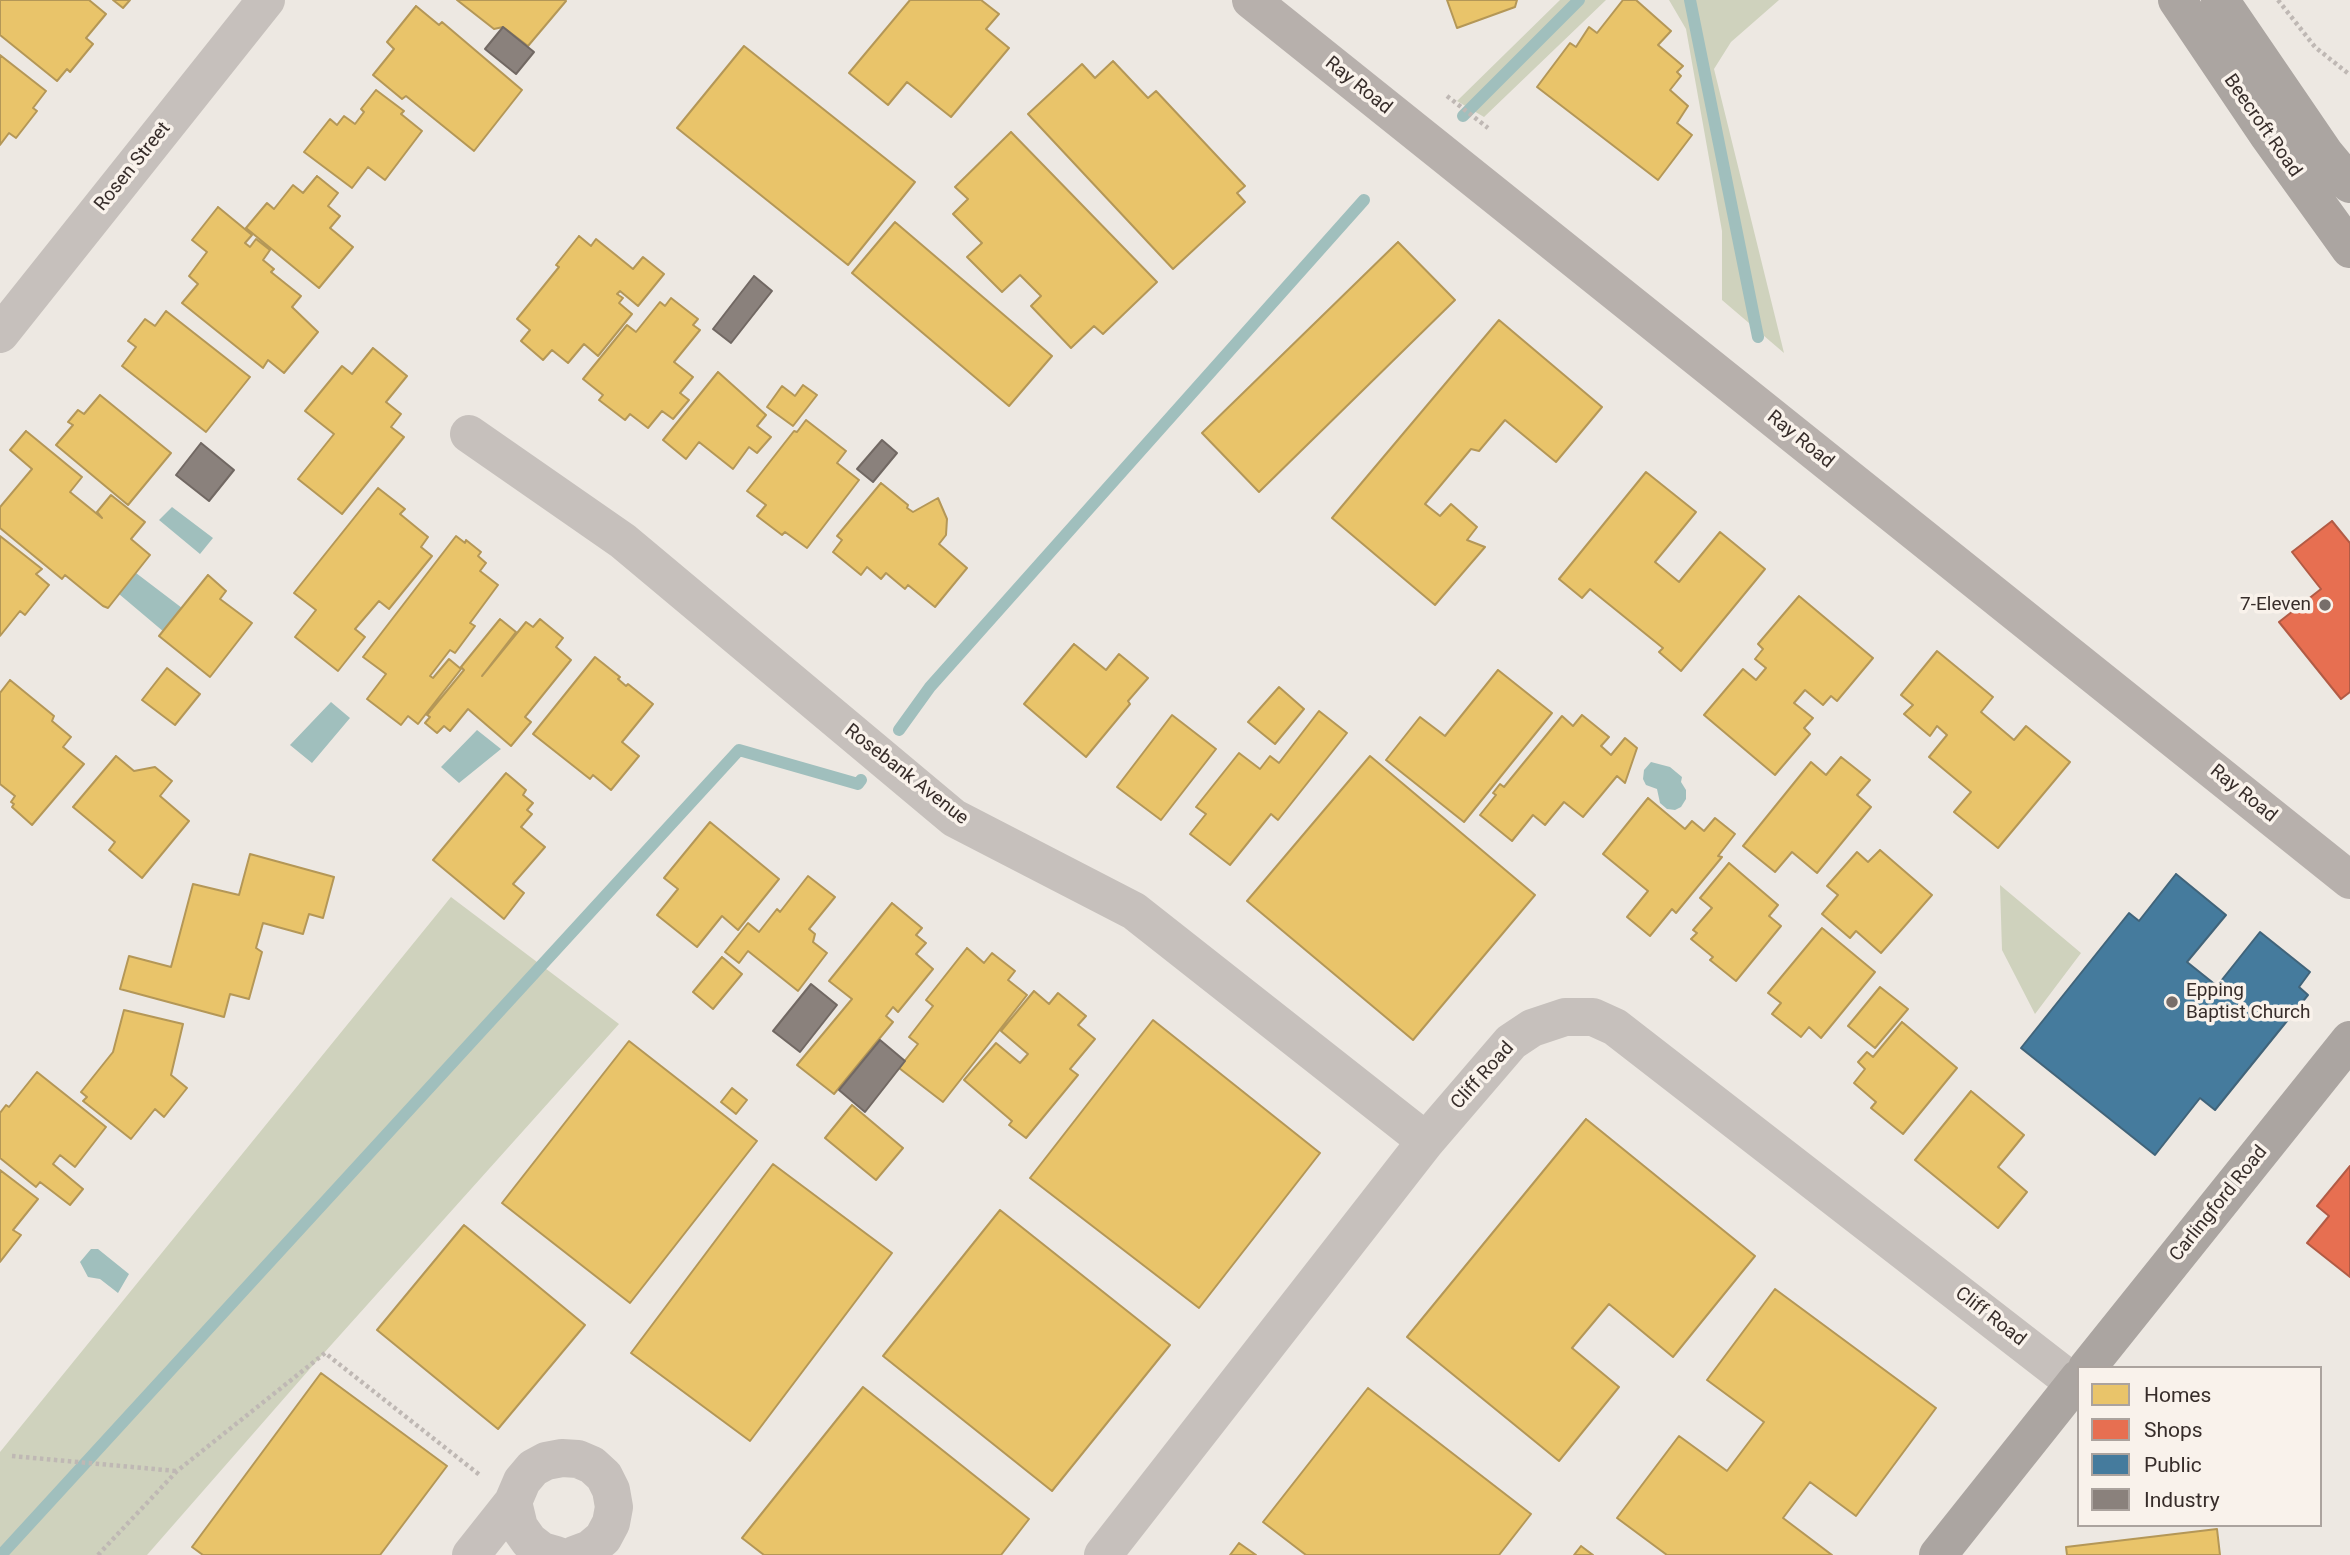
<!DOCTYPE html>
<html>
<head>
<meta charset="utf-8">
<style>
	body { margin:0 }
	#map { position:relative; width:2350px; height:1555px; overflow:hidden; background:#ede8e2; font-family:Roboto,sans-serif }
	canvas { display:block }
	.legend { position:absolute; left:2077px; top:1366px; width:245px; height:161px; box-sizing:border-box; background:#f9f2eb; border:2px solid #aba39e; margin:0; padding:9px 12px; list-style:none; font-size:21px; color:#372d2a }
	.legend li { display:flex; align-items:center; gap:14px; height:35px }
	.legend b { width:35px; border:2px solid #aba39e }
</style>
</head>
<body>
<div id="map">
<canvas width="2350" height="1555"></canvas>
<ul class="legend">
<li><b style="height:19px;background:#e9c46a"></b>Homes</li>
<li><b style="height:19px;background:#e76f51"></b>Shops</li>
<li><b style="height:19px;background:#457b9d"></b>Public</li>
<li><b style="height:19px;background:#8a817c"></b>Industry</li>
</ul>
</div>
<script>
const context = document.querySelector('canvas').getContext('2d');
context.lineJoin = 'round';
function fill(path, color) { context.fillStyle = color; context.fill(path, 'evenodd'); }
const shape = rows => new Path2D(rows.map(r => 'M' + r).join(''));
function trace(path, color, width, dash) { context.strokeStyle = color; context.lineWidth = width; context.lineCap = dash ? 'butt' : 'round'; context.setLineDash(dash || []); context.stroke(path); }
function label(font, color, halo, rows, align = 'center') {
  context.font = font + ' Roboto,sans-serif'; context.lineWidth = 7; context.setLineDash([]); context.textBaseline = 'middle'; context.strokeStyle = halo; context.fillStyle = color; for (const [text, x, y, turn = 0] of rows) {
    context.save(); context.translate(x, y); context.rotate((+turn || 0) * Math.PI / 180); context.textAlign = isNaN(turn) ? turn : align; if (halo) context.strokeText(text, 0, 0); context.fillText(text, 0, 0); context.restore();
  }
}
const green = shape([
	[1560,0,1606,0,1484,117,1457,101],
	[1669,0,1779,0,1731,42,1714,69,1784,353,1722,300,1722,231,1686,29],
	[2000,885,2081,953,2035,1014,2002,950],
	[451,897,619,1024,315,1363,147,1555,0,1555,0,1452]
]);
const water = shape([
	[172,507,213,538,200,554,159,520],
	[136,573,182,608,164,632,119,594],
	[331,702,350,718,312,763,290,745],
	[477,730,501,749,459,783,441,767],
	[1651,762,1670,767,1682,777,1681,782,1686,790,1686,799,1681,807,1675,810,1667,809,1660,803,1657,789,1646,785,1643,779,1644,770],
	[91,1249,98,1249,129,1274,118,1293,100,1279,88,1277,80,1262]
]);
const homes = shape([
	[0,0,89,0,106,14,86,38,93,44,70,72,67,69,57,81,0,35,0,0],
	[113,0,130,0,123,8,113,0],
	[457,0,565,0,566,1,528,46,503,27,494,29,457,0],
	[910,0,981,0,999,14,986,29,1009,48,951,117,907,82,888,105,849,73,910,0],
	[1447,0,1517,0,1515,7,1457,28,1447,0],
	[1623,0,1636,0,1671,31,1658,45,1683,66,1677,72,1681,76,1670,90,1688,106,1677,123,1692,135,1658,180,1537,87,1570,43,1576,47,1589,27,1597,33,1623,0],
	[416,6,439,25,442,22,522,90,474,151,406,96,402,99,373,75,394,49,387,42,416,6],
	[744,46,915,182,848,265,677,128,744,46],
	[0,55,46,91,33,108,37,111,16,138,9,133,0,145,0,55],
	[1113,61,1148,98,1156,91,1245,186,1237,193,1245,202,1173,269,1028,114,1082,64,1095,78,1113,61],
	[376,90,404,111,401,114,422,131,385,180,368,167,352,188,304,152,330,119,337,125,344,116,355,124,364,112,361,109,376,90],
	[1011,132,1157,282,1103,334,1094,326,1071,348,1031,306,1041,296,1020,275,1002,292,967,257,982,243,953,214,968,199,955,187,1011,132],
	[317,176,338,193,328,206,340,216,330,228,353,247,319,288,246,228,267,203,274,209,293,185,303,193,317,176],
	[218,207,252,235,245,243,250,247,256,239,270,250,263,260,274,269,271,272,301,296,292,307,318,332,284,373,268,360,263,368,182,303,198,284,189,276,207,252,192,240,218,207],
	[895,222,1052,356,1009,406,852,273,895,222],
	[579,236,591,246,596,239,633,269,643,257,664,274,638,306,620,291,617,294,623,298,619,303,632,314,598,356,584,344,568,363,552,350,543,360,521,341,530,330,517,319,559,267,556,265,579,236],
	[1398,242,1455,300,1259,492,1202,433,1398,242],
	[671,298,698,319,693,325,700,330,674,362,693,377,680,393,689,400,673,419,662,411,648,428,630,414,625,420,599,400,603,395,583,379,627,325,636,332,660,302,665,306,671,298],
	[166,311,250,377,206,432,122,366,136,347,128,341,145,319,155,326,166,311],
	[1499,320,1602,407,1556,462,1505,420,1479,451,1471,449,1425,504,1440,516,1451,504,1477,527,1467,540,1485,547,1435,605,1332,518,1499,320],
	[373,348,407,376,386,402,401,414,391,427,404,437,342,514,298,479,334,434,305,411,342,366,352,374,373,348],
	[718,372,766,415,757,426,771,437,757,453,749,447,733,469,699,442,686,459,663,440,718,372],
	[803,385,817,395,793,426,767,407,782,386,795,396,803,385],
	[100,395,171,453,128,505,56,445,73,425,68,422,78,410,84,414,100,395],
	[806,420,846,451,837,463,859,480,807,548,785,532,782,535,757,516,766,505,747,491,794,431,797,432,806,420],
	[26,431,82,477,70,492,102,518,97,512,111,495,145,522,131,539,150,555,108,608,103,606,65,575,62,579,0,528,0,507,32,469,10,450,26,431],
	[1646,472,1696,512,1655,562,1679,582,1720,532,1765,569,1681,671,1659,652,1663,648,1590,589,1582,598,1559,579,1646,472],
	[881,483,908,505,907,508,913,512,938,498,947,519,946,535,939,544,967,568,935,607,908,585,905,589,886,573,881,579,867,567,861,575,833,552,842,540,837,536,881,483],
	[378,488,405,509,400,514,428,537,421,547,432,556,389,609,379,601,355,629,365,637,338,671,295,637,316,610,294,593,378,488],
	[0,536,42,569,36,574,49,585,25,615,20,611,0,636,0,536],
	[456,536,465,543,466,540,481,552,478,556,486,563,480,571,498,585,470,623,475,626,455,653,450,650,430,676,433,678,449,659,461,669,418,724,408,716,401,725,367,699,386,674,363,657,456,536],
	[208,575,226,591,220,599,252,623,210,677,159,636,208,575],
	[1799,596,1873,658,1837,701,1831,696,1823,705,1805,690,1794,703,1813,718,1804,728,1810,734,1775,775,1704,715,1743,669,1756,680,1766,668,1755,659,1763,649,1758,644,1799,596],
	[500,619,516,632,482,676,526,622,533,627,540,619,563,638,556,647,571,660,525,717,531,722,511,746,468,709,450,731,444,726,437,733,425,723,430,717,427,715,464,670,461,667,500,619],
	[1074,644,1106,670,1119,654,1148,678,1128,701,1130,704,1086,757,1024,704,1074,644],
	[1937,651,1993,697,1981,712,2014,740,2026,726,2070,762,1998,848,1954,812,1971,792,1929,757,1947,735,1937,726,1930,736,1904,714,1913,705,1901,695,1937,651],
	[595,657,620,677,618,679,626,686,628,684,653,704,622,742,639,756,611,790,593,775,590,779,533,734,595,657],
	[167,668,200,694,175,725,142,700,167,668],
	[1498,670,1552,713,1464,822,1386,760,1420,717,1445,736,1498,670],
	[10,680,54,716,52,721,71,737,63,747,84,764,32,825,12,807,14,804,11,802,15,796,0,784,0,693,10,680],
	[1279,687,1304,709,1275,744,1248,722,1279,687],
	[1319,711,1347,733,1278,820,1271,814,1230,865,1190,834,1206,814,1196,807,1239,753,1260,769,1270,756,1279,763,1319,711],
	[1172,715,1216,749,1161,820,1117,787,1172,715],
	[1582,715,1609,737,1601,746,1611,755,1625,738,1637,748,1625,783,1617,776,1583,817,1564,802,1545,825,1533,815,1512,841,1480,815,1496,795,1493,793,1500,784,1504,787,1562,716,1573,726,1582,715],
	[116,756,134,771,155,767,172,781,160,796,189,821,142,878,109,850,115,842,73,807,116,756],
	[1370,756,1535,895,1413,1040,1247,901,1370,756],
	[1841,757,1870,780,1857,795,1871,807,1817,873,1792,852,1775,872,1743,846,1811,762,1826,775,1841,757],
	[506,773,526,790,523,795,533,803,527,810,532,814,521,827,545,847,513,884,524,893,504,919,433,860,506,773],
	[1648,798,1685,829,1692,821,1704,831,1715,818,1735,834,1718,856,1722,857,1676,913,1672,909,1650,936,1627,917,1648,891,1603,854,1648,798],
	[710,822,779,879,738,930,722,916,697,947,657,915,678,889,664,878,710,822],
	[1880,850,1932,895,1881,953,1856,931,1850,938,1822,914,1838,895,1827,886,1857,852,1868,862,1880,850],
	[250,854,334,877,323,918,309,914,303,934,263,923,256,948,262,952,249,999,230,994,224,1017,120,989,129,956,171,967,193,884,239,895,250,854],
	[1729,863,1778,905,1769,916,1781,926,1736,981,1710,960,1713,957,1691,939,1697,933,1693,930,1712,908,1700,898,1729,863],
	[808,876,835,897,809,929,815,934,813,942,827,953,798,991,748,951,739,963,725,952,748,923,759,932,777,909,780,912,808,876],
	[892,903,922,928,916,935,926,943,916,954,933,969,898,1012,893,1007,886,1016,893,1022,834,1094,797,1065,852,999,829,981,892,903],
	[1822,928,1875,972,1821,1038,1809,1027,1801,1037,1772,1014,1781,1003,1768,993,1822,928],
	[967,948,984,963,992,953,1015,971,1008,980,1027,995,943,1102,899,1068,918,1044,909,1037,933,1006,926,1000,967,948],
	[722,957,742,974,713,1009,693,992,722,957],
	[1880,987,1908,1009,1875,1048,1848,1026,1880,987],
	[1034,991,1049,1004,1058,993,1086,1016,1078,1025,1095,1039,1070,1069,1078,1075,1026,1138,1009,1125,1012,1121,964,1080,996,1043,1020,1063,1028,1054,1001,1031,1034,991],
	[124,1010,183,1024,171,1075,187,1088,164,1117,155,1109,131,1139,83,1101,87,1097,81,1092,113,1052,124,1010],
	[1153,1020,1320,1153,1199,1308,1030,1178,1153,1020],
	[1902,1022,1957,1068,1903,1134,1871,1108,1876,1102,1854,1083,1865,1069,1858,1062,1867,1052,1873,1057,1902,1022],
	[629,1041,757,1141,630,1303,502,1203,629,1041],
	[37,1072,106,1127,75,1167,60,1155,53,1164,83,1189,70,1205,40,1182,36,1187,0,1158,0,1113,6,1105,9,1107,37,1072],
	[732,1088,747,1100,736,1114,721,1102,732,1088],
	[1971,1091,2024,1135,1998,1167,2027,1192,1998,1228,1915,1160,1971,1091],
	[852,1105,903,1148,876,1180,825,1138,852,1105],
	[1586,1119,1755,1256,1673,1357,1609,1304,1572,1348,1619,1387,1559,1461,1407,1337,1586,1119],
	[773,1164,892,1253,750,1441,631,1353,773,1164],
	[0,1170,38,1199,13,1230,21,1235,0,1262,0,1170],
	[1000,1210,1170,1345,1052,1491,883,1356,1000,1210],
	[464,1225,585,1325,498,1429,377,1330,464,1225],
	[1775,1289,1936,1408,1856,1516,1810,1482,1783,1518,1832,1555,1667,1555,1617,1518,1679,1436,1727,1471,1764,1422,1707,1380,1775,1289],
	[321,1373,447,1466,380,1555,203,1555,192,1547,321,1373],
	[863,1387,1029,1519,1001,1555,764,1555,742,1538,863,1387],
	[1368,1388,1531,1514,1499,1555,1306,1555,1263,1522,1368,1388],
	[2217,1529,2220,1555,2067,1555,2066,1547,2217,1529],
	[1239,1543,1256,1555,1230,1555,1239,1543],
	[1581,1546,1593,1555,1574,1555,1581,1546]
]);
const shops = shape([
	[2332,521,2350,543,2350,692,2341,699,2279,622,2321,589,2292,552,2332,521],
	[2350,1166,2350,1277,2307,1243,2329,1216,2317,1206,2350,1166]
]);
const public = shape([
	[2176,874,2226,915,2187,962,2217,986,2260,932,2310,972,2299,987,2308,995,2215,1110,2200,1098,2155,1155,2021,1048,2129,913,2139,921,2176,874]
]);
const industry = shape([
	[503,27,534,52,516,74,485,49,503,27],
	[754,276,772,291,731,343,713,329,754,276],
	[882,440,897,453,873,482,857,469,882,440],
	[201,443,234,470,209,501,176,475,201,443],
	[811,984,837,1005,800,1052,773,1031,811,984],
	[880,1040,905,1061,865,1112,839,1090,880,1040]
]);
const stream = shape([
	[1690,0,1758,337],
	[1463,116,1579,0],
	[899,730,930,687,1364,200],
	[1,1555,739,750,858,784,861,780]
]);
const path = shape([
	[2278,0,2315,47,2350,75],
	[1447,96,1488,128],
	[12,1456,176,1471],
	[98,1555,177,1471,325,1353,481,1476]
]);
const street = shape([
	[0,334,266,0],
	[469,434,623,541,954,818,1134,911,1426,1141],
	[471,1555,513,1502],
	[556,1555,542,1551,529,1541,519,1527,513,1502,522,1481,533,1468,546,1461,562,1458,578,1459,592,1465,604,1476,611,1490,614,1507,611,1523,603,1538,590,1549,574,1555],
	[1103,1555,1426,1141,1511,1042,1532,1028,1565,1017,1593,1017,1615,1027,2074,1383]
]);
const secondary = shape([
	[1251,0,2350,880]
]);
const primary = shape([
	[2177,0,2268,135,2350,249],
	[2220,0,2325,154,2350,184],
	[2087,1368,2350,1040],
	[1938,1555,2079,1378]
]);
const markers = [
	[2325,605,7,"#776e6a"],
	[2172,1002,7,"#776e6a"]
];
const streetNames = [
	["Ray Road",1358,86,39],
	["Beecroft Road",2262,126,55],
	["Rosen Street",133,167,-51],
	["Ray Road",1800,440,39],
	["Rosebank Avenue",906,775,38],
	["Ray Road",2243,794,39],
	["Cliff Road",1483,1076,-48],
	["Carlingford Road",2219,1204,-51],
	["Cliff Road",1990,1317,38]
];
const poiNames = [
	["7-Eleven",2311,605],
	["Epping",2186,991,"left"],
	["Baptist Church",2186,1013,"left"]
];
fill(green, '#cfd2bd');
fill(water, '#a0bfbd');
fill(homes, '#e9c46a');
trace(homes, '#b49757', 2);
fill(shops, '#e76f51');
trace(shops, '#b25b45', 2);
fill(public, '#457b9d');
trace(public, '#41647a', 2);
fill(industry, '#8a817c');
trace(industry, '#716863', 2);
trace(stream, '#a0bfbd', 12);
trace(path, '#bfb8b4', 4.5, [3.5, 3.5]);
trace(street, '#c6c0bc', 38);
trace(secondary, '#b7b0ac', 38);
trace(primary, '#aba5a1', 38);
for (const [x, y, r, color] of markers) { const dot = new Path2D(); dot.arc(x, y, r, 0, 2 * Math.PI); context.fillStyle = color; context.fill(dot); trace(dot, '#f9f2eb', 2.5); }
label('19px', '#372d2a', '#f9f2eb', streetNames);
label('19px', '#372d2a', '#f9f2eb', poiNames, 'right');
</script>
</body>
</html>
